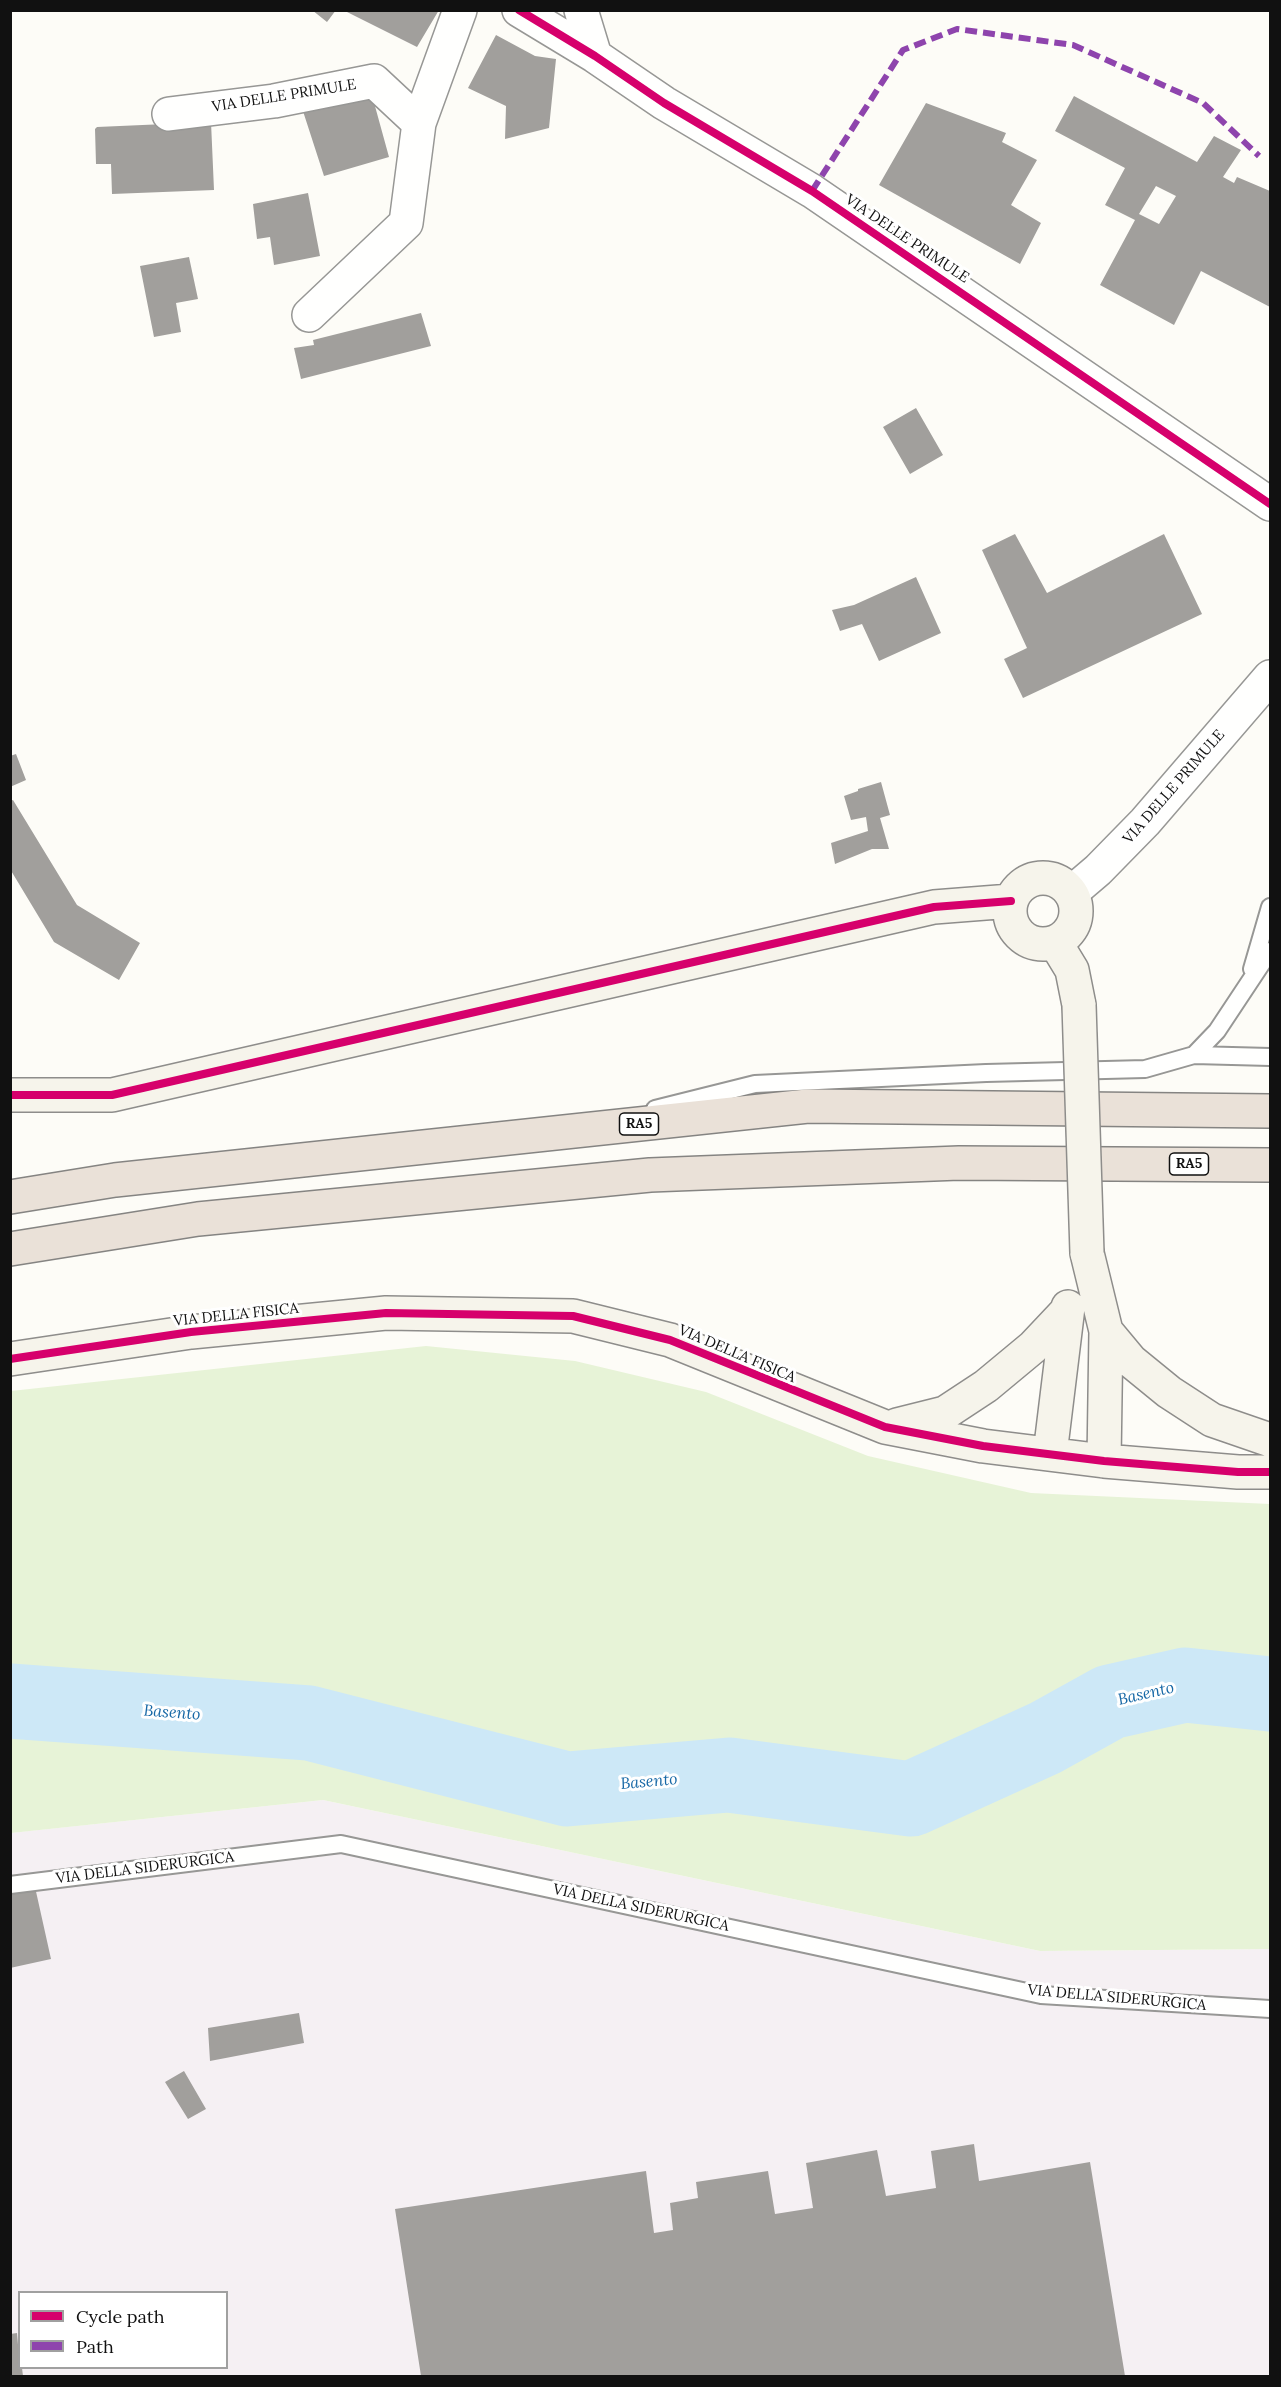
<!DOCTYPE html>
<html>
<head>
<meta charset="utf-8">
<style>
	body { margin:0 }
	#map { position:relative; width:1281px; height:2387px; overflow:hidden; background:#fdfcf7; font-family:Lora,serif }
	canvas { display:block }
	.frame { position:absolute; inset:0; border:12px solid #111; pointer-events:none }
	.legend { position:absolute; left:18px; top:2291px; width:210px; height:78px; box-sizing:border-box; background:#fff; border:2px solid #a0a0a0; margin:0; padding:8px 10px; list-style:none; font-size:18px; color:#111 }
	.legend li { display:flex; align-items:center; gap:12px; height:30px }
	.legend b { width:30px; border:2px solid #a0a0a0 }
</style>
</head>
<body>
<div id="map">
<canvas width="1281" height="2387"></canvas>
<div class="frame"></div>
<ul class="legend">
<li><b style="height:8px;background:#d6006c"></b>Cycle path</li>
<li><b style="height:8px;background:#8e44ad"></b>Path</li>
</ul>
</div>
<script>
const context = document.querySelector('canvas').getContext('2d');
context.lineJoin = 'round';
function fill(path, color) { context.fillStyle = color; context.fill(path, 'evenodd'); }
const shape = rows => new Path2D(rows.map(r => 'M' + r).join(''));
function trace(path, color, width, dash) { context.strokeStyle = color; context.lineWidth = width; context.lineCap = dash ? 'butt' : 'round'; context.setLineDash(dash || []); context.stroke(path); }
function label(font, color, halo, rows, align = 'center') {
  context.font = font + ' Lora,serif'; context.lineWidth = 6; context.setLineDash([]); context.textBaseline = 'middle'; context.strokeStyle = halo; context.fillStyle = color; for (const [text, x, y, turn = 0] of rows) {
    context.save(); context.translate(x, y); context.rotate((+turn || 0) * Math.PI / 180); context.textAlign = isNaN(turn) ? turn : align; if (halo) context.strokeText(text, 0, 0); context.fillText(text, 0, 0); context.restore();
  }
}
const industrial = shape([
	[323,1800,1040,1951,1270,1949,1270,2376,11,2376,10,1833],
	[20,2292,226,2292,226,2368,20,2368]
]);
const green = shape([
	[426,1346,575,1361,706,1392,868,1456,1031,1493,1270,1504,1270,1949,1040,1951,323,1800,11,1833,11,1391]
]);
const river = shape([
	[10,1701,309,1723,567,1789,729,1775,911,1799,1045,1738,1110,1702,1185,1685,1270,1694]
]);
const building = shape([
	[312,10,336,10,327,22],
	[343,10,439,10,417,47],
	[496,35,535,56,556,59,549,128,505,139,506,106,468,88],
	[370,88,389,157,324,176,301,105],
	[1074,96,1197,162,1214,136,1241,150,1223,177,1234,183,1237,177,1270,191,1270,307,1201,271,1174,325,1100,285,1135,220,1105,205,1125,168,1055,131],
	[1156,186,1176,196,1159,224,1139,214],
	[926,103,1006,133,1002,142,1037,160,1011,205,1041,223,1020,264,879,185],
	[211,122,214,190,112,194,111,164,96,164,95,129,97,127],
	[308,193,320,256,274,265,270,237,257,239,253,204],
	[189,257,198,299,176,303,181,332,154,337,140,266],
	[421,313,431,346,301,379,294,348,314,345,313,340],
	[916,408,943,455,910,474,883,427],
	[1015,534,1047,593,1164,534,1202,614,1023,698,1004,659,1027,648,982,550],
	[916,577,941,633,879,661,862,624,840,631,832,610,854,605],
	[16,754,26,780,10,787,10,756],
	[881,782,890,815,880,818,889,849,872,849,835,864,831,843,868,831,866,817,851,820,844,796,858,791,858,789],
	[13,800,77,905,140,943,119,980,54,942,10,869,10,801],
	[35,1887,51,1959,10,1968,10,1893],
	[299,2013,304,2043,210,2061,208,2028],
	[184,2071,206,2109,188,2119,165,2082],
	[974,2144,979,2181,1090,2162,1125,2376,421,2376,395,2209,646,2171,654,2233,673,2230,670,2203,698,2198,696,2182,768,2171,775,2214,813,2208,806,2163,877,2150,886,2196,936,2188,931,2151],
	[17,2333,20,2368,22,2368,23,2376,10,2376,10,2334]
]);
const lane = shape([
	[1252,969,1270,907],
	[1194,1055,1270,1057],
	[655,1109,755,1084,986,1073,1145,1069,1194,1055,1217,1031,1270,951],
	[10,1885,341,1844,1041,1995,1270,2009]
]);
const street = shape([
	[519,10,595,56,664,103,812,191,1270,504],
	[581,10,595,56],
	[169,114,274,101,374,81,419,123,460,10],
	[309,315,406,223,419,123],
	[1071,893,1098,870,1145,822,1270,677]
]);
const secondary = shape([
	'1010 911a33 33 0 1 1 66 0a33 33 0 1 1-66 0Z',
	[1055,942,1072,970,1079,1005],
	[10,1095,112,1095,934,907,1011,901],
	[1087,1253,1106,1331,1104,1461],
	[1106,1331,1131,1361,1169,1392,1212,1420,1270,1440],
	[10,1359,191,1332,386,1313,573,1316,670,1340,885,1427,983,1446,1104,1461,1238,1472,1270,1472],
	[897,1425,945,1413,986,1386,1033,1347,1066,1312],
	[1050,1454,1068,1307]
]);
const highway = shape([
	[10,1197,115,1180,808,1106,1270,1111],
	[10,1249,198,1219,650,1175,959,1163,1270,1165]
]);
const secondaryBridge = shape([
	[1079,1005,1087,1253]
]);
const quiet = shape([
	[812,191,903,50,957,29,1073,45,1203,103,1259,156]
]);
const cycleway = shape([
	[519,10,595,56,664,103,812,191,1270,504],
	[10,1095,112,1095,934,907,1011,901],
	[10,1359,191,1332,386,1313,573,1316,670,1340,885,1427,983,1446,1104,1461,1238,1472,1270,1472]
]);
const shields = [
	[639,1124,39],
	[1189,1164,39]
];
const shieldNames = [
	["RA5",639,1124],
	["RA5",1189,1164]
];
const streetNames = [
	["VIA DELLE PRIMULE",284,96,-9],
	["VIA DELLE PRIMULE",907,239,34],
	["VIA DELLE PRIMULE",1174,787,-49],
	["VIA DELLA FISICA",236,1315,-6],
	["VIA DELLA FISICA",737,1354,23],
	["VIA DELLA SIDERURGICA",145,1868,-7],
	["VIA DELLA SIDERURGICA",641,1908,12],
	["VIA DELLA SIDERURGICA",1117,1998,5]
];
const waterNames = [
	["Basento",1146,1694,-13],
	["Basento",172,1713,4],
	["Basento",649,1782,-5]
];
fill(industrial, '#f5f0f3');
fill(green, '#e7f3d7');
trace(river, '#cde8f7', 75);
fill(building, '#a19f9c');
trace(lane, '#979795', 20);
trace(street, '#979795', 36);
trace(secondary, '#8e8d8b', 36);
trace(highway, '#858482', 36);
trace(lane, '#fffffe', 16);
trace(street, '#fffffe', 33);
trace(secondary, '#f6f4eb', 33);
trace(highway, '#eae1d8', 33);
trace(secondaryBridge, '#8e8d8b', 36, []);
trace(secondaryBridge, '#f6f4eb', 33);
trace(quiet, '#8e44ad', 6, [12, 6]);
trace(cycleway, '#d6006c', 8);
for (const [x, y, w] of shields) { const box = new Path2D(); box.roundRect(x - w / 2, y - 11, w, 22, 4.5); context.fillStyle = '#fff'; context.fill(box); trace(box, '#111', 1.5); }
label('bold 14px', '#111', null, shieldNames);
label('15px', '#111', '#fff', streetNames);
label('italic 16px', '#1768a6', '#fff', waterNames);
</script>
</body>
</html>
